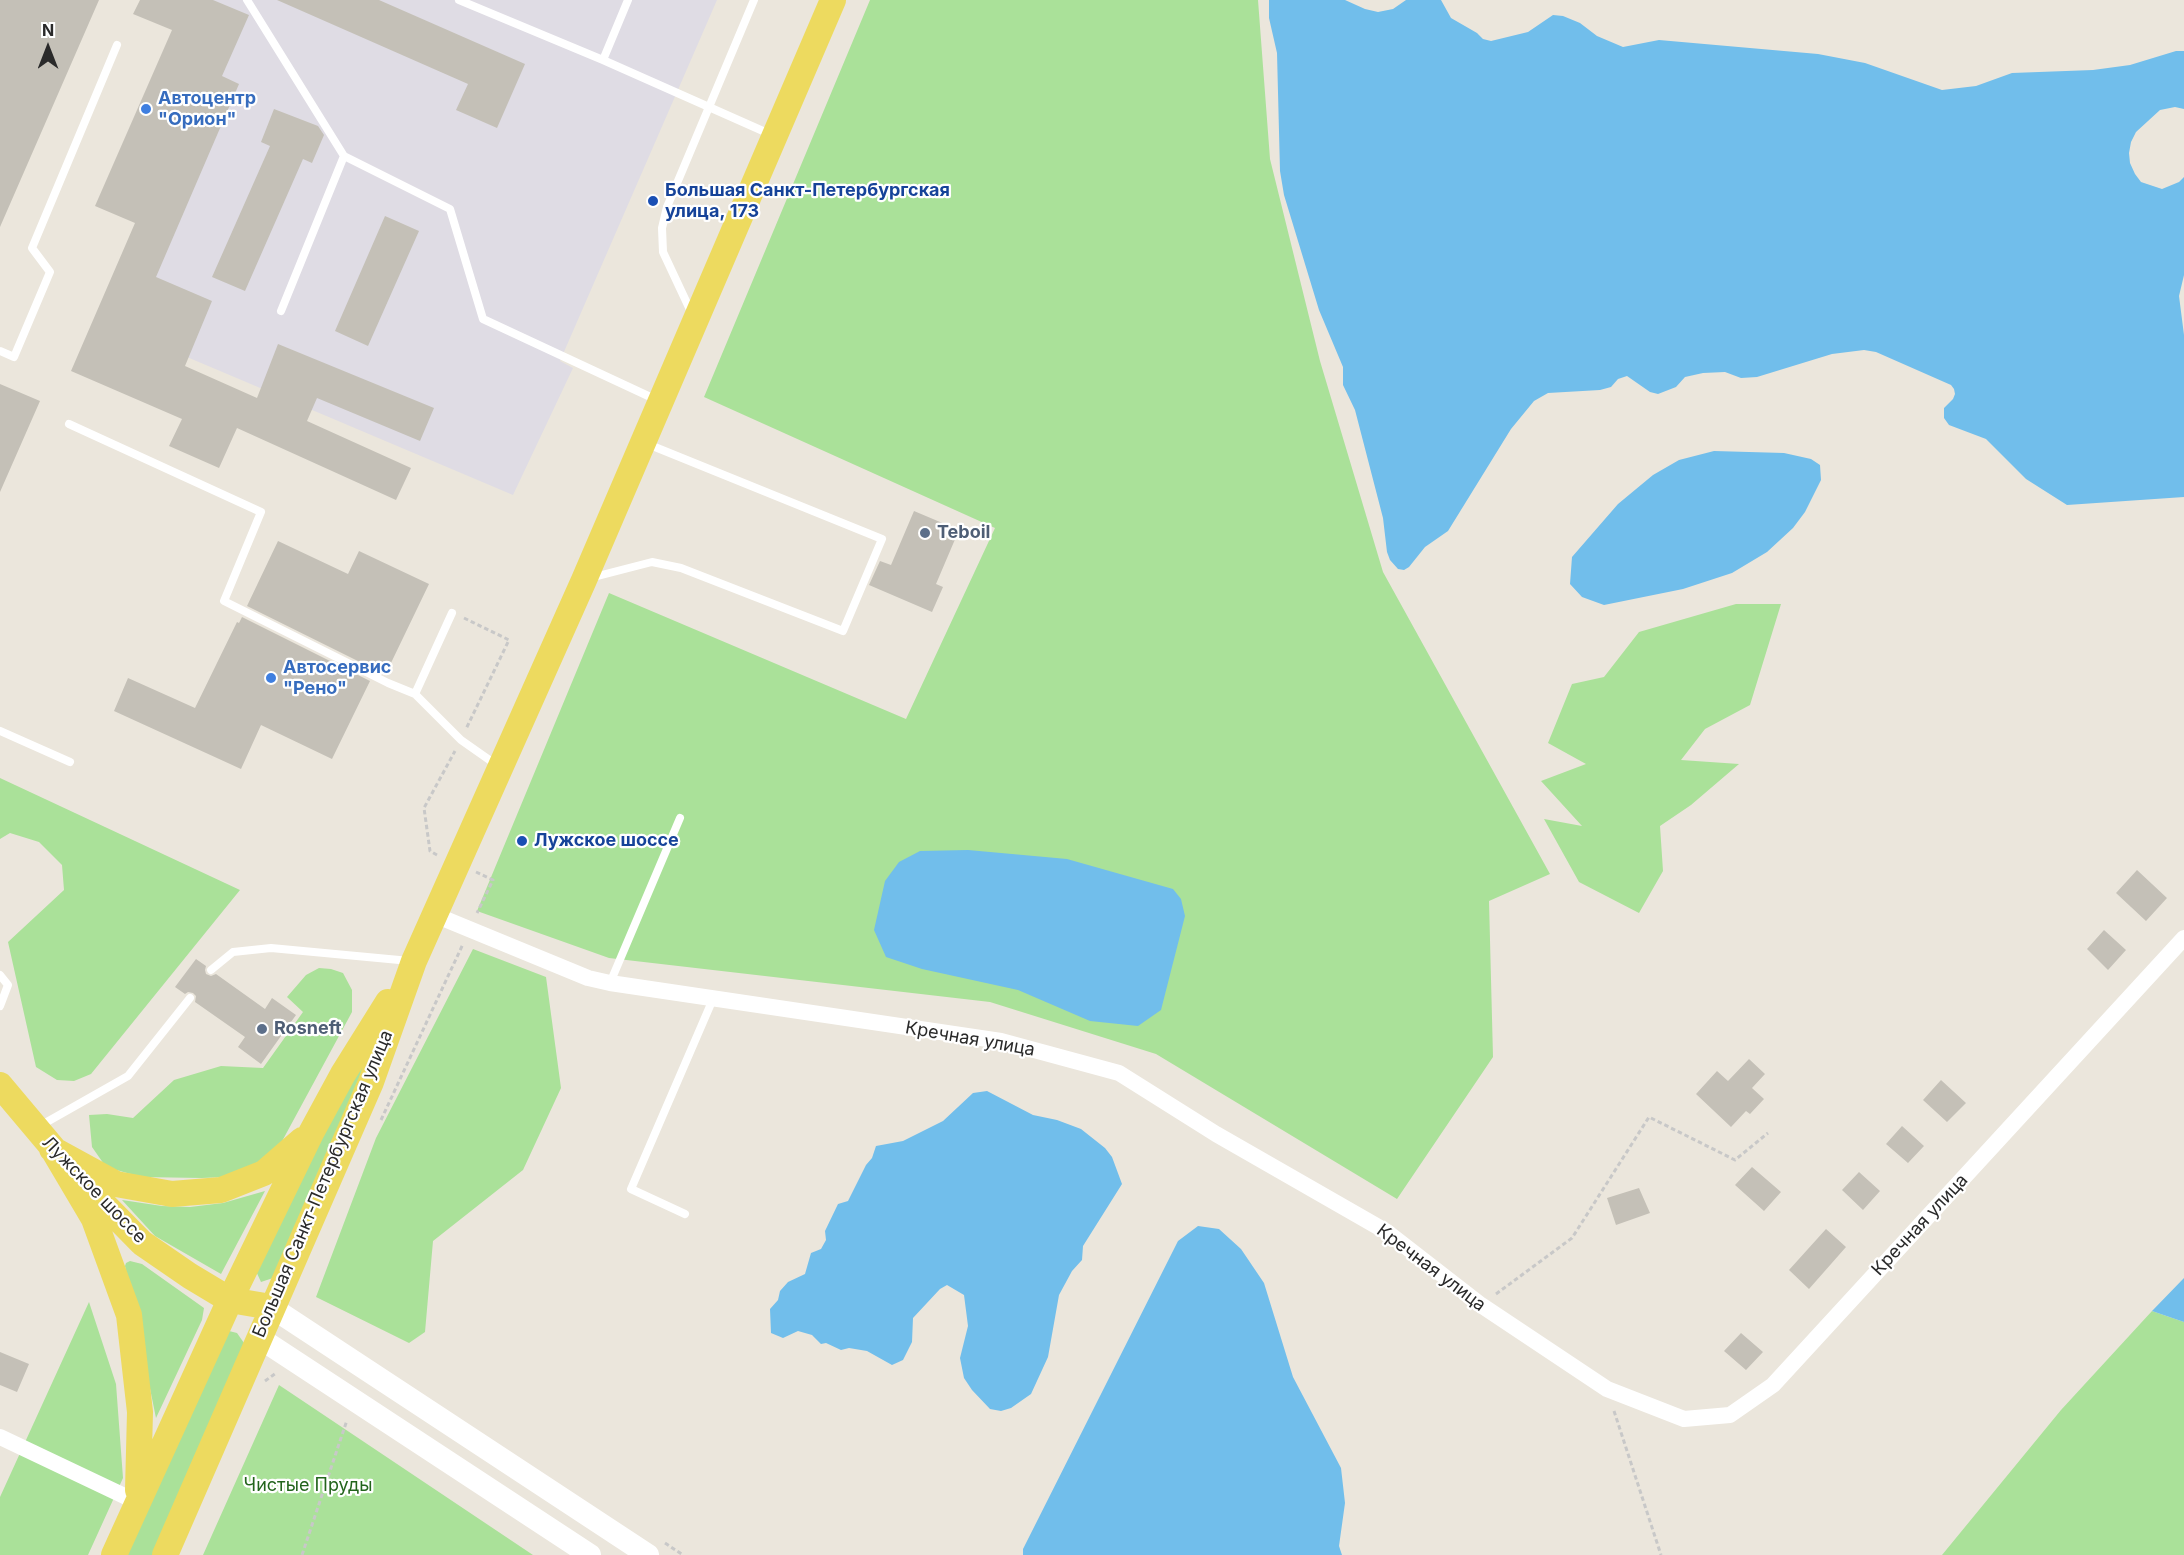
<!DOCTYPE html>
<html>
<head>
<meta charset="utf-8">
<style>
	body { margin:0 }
	#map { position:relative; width:2184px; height:1555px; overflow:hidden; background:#ebe6dc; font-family:Inter,sans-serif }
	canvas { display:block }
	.north { position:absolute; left:18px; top:18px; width:60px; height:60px; -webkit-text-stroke:4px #fff; paint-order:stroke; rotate:0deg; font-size:16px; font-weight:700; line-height:24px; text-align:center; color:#2a2a2a }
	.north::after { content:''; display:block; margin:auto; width:21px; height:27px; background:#2a2a2a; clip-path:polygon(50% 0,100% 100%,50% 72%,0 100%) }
</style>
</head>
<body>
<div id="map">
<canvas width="2184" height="1555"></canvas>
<div class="north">N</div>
</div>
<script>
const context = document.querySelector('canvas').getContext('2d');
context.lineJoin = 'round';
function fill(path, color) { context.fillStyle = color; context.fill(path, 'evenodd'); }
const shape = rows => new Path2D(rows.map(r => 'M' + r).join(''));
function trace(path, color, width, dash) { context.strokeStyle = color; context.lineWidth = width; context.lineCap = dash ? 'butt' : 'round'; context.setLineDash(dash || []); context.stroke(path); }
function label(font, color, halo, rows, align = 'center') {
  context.font = font + ' Inter,sans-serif'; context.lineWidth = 4.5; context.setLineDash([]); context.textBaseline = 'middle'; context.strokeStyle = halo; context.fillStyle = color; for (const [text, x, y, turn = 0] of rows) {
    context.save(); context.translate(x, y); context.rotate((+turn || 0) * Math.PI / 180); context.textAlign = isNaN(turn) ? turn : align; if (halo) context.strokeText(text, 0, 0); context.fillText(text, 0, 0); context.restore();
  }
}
const industrial = shape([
	[142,0,717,0,560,361,573,368,513,495,109,324,229,37]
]);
const green = shape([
	[870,0,1258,0,1270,159,1320,361,1383,572,1550,874,1489,901,1493,1057,1397,1199,1156,1054,990,1002,609,958,477,911,609,593,906,719,995,528,704,397],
	[1736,604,1781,604,1750,705,1705,729,1681,760,1739,764,1691,805,1660,826,1663,871,1639,913,1579,882,1544,819,1582,826,1541,781,1586,764,1548,743,1572,684,1604,677,1639,632],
	[0,778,240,890,91,1074,74,1081,57,1080,36,1067,8,942,64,890,62,865,39,842,10,833,0,839],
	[473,949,546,977,561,1088,523,1170,433,1241,425,1332,409,1343,316,1297,376,1138],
	[319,968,331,969,343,973,352,990,352,1012,280,1145,263,1160,223,1177,202,1178,141,1177,106,1167,92,1147,89,1115,107,1114,133,1118,174,1080,221,1066,263,1068,303,1012,287,997,306,975],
	[371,1048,340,1131,273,1278,261,1282,255,1269,326,1125],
	[265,1191,221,1274,155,1236,122,1200,162,1206,190,1207,223,1203],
	[130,1261,142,1264,204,1308,202,1320,156,1418,125,1266,126,1263],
	[89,1302,116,1384,123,1478,88,1555,0,1555,0,1497],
	[2152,1311,2184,1322,2184,1555,1942,1555,2061,1410],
	[225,1330,237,1333,244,1343,153,1555,125,1555],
	[279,1385,533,1555,203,1555]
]);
const water = shape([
	[1269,0,1345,0,1365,9,1378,12,1393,9,1406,0,1441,0,1451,18,1477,33,1483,39,1491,41,1528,32,1553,15,1563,16,1580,23,1597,36,1623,47,1659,40,1818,54,1865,63,1942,90,1976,86,2012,73,2093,70,2130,65,2176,51,2184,51,2184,109,2175,107,2160,110,2136,132,2131,142,2129,153,2130,163,2135,174,2141,182,2162,189,2179,182,2184,177,2184,275,2179,296,2184,335,2184,497,2067,505,2026,479,1986,439,1949,425,1944,418,1944,408,1953,399,1955,394,1954,389,1951,385,1876,352,1864,350,1832,354,1757,377,1741,378,1725,372,1703,373,1685,377,1676,387,1658,394,1650,392,1627,376,1618,379,1611,387,1600,390,1548,393,1534,401,1511,429,1448,531,1425,547,1409,567,1404,570,1398,569,1390,560,1387,552,1383,518,1355,410,1343,385,1343,367,1319,310,1284,195,1280,171,1277,53,1269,18],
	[1714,451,1784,453,1811,459,1820,465,1821,480,1805,512,1793,528,1767,552,1732,573,1683,589,1604,605,1582,597,1570,584,1572,557,1618,504,1653,475,1679,460],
	[968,850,1067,859,1173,889,1181,899,1185,916,1161,1010,1138,1026,1090,1021,1018,990,922,969,886,957,874,930,885,881,899,862,920,851],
	[987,1091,1033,1115,1057,1120,1081,1129,1105,1148,1112,1157,1122,1184,1083,1246,1082,1260,1072,1271,1059,1295,1048,1357,1031,1394,1011,1408,1001,1411,990,1409,972,1390,964,1378,960,1358,968,1326,964,1295,947,1285,940,1289,913,1318,912,1342,903,1360,892,1365,867,1351,849,1348,841,1350,826,1343,821,1344,812,1335,798,1331,783,1338,771,1333,770,1309,778,1300,780,1291,788,1282,805,1274,811,1253,821,1249,826,1240,825,1231,838,1204,848,1201,866,1165,872,1158,876,1146,903,1141,943,1121,973,1093],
	[1198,1226,1219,1229,1241,1249,1264,1283,1293,1377,1341,1468,1345,1503,1339,1546,1342,1555,1023,1555,1023,1549,1178,1241],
	[2184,1278,2184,1322,2152,1311]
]);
const building = shape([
	[0,0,99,0,0,227],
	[140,0,213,0,249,15,222,76,239,84,156,277,212,301,185,366,257,398,278,344,434,408,420,441,317,398,307,421,411,468,396,500,237,428,219,468,169,446,182,419,71,371,135,223,95,206,172,30,133,14],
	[277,0,379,0,525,64,497,128,456,110,468,84],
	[274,109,318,126,324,135,312,163,303,159,245,291,212,277,270,146,261,142],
	[385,216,419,231,368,346,335,331],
	[0,384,40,401,0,492],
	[914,511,959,530,936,584,943,587,932,612,869,585,880,561,891,565],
	[278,541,348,574,359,551,429,584,390,665,380,661,376,670,247,606],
	[242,617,370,681,332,759,261,725,241,769,114,711,128,678,195,708,237,622,239,623],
	[2137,870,2167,898,2146,921,2116,893],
	[2104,930,2126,950,2108,970,2087,949],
	[196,959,206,966,205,970,206,974,211,976,216,974,265,1009,272,998,296,1015,261,1064,238,1047,245,1037,195,1002,196,996,193,993,188,992,185,994,175,987],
	[1749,1059,1765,1074,1752,1088,1764,1099,1750,1114,1746,1111,1731,1127,1696,1094,1717,1071,1728,1081],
	[1941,1080,1966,1103,1947,1122,1923,1100],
	[1902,1126,1924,1146,1908,1163,1886,1144],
	[1752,1167,1781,1192,1764,1211,1735,1185],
	[1859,1172,1880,1191,1863,1210,1842,1190],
	[1639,1188,1650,1213,1616,1225,1607,1198],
	[1826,1229,1846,1247,1809,1289,1789,1270],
	[1741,1333,1763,1352,1746,1370,1724,1351],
	[0,1352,29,1364,17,1392,0,1385]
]);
const path = shape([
	[464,618,509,640,466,729],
	[437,855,430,851,424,808,455,751],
	[476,872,493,880,477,913],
	[381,1120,463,944],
	[1496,1294,1572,1238,1649,1117,1735,1160,1768,1133],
	[265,1381,276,1373],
	[1614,1411,1661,1555],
	[665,1543,683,1555],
	[302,1555,347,1420]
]);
const lane = shape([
	[247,0,344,156,450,209,483,319,659,401],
	[459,0,603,60,772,135],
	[603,60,628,0],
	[281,311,344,156],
	[693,316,663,252,662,228,667,207,754,0],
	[0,351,14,357,50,272,32,248,117,45],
	[69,424,261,512,224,601,388,683,415,694,461,740,498,766],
	[590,578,652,562,681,568,843,631,882,539,645,443],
	[415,694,452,613],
	[0,731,70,762],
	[211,970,233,952,271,948,410,961],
	[0,975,8,985,0,1006],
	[610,983,680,818],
	[38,1127,128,1076,190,998],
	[685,1214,631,1189,713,999]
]);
const street = shape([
	[435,915,588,978,610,983,1001,1041,1119,1073,1216,1134,1387,1232,1481,1305,1607,1389,1684,1419,1730,1415,1773,1385,2184,938],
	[0,1437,137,1502]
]);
const secondary = shape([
	[271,1307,648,1555],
	[258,1337,590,1555]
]);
const primary = shape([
	[0,1085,63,1160],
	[52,1148,94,1219,129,1315,140,1412,138,1490],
	[52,1149,116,1184,172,1194,221,1190,264,1173,302,1140],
	[87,1187,142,1243,190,1276,230,1300,271,1307],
	[114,1555,230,1300,311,1133,343,1074,388,1002],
	[165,1555,371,1082,414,961,584,580,833,0]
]);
const markers = [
	[146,109,6,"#3f7fe0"],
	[653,201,6,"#1a4fb4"],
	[925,533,6,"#5c6f8a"],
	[271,678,6,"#3f7fe0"],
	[522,841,6,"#1a4fb4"],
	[262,1029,6,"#5c6f8a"]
];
const shopNames = [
	["Автоцентр",158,99],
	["\"Орион\"",158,120],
	["Автосервис",283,668],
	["\"Рено\"",283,689]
];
const transitNames = [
	["Большая Санкт-Петербургская",665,191],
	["улица, 173",665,212],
	["Лужское шоссе",534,841]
];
const serviceNames = [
	["Teboil",937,533],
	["Rosneft",274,1029]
];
const streetNames = [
	["Кречная улица",970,1039,10],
	["Большая Санкт-Петербургская улица",323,1184,-67],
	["Лужское шоссе",94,1190,46],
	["Кречная улица",1920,1225,-47],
	["Кречная улица",1431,1268,37]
];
const parkNames = [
	["Чистые Пруды",308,1486]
];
fill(industrial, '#dfdce4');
fill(green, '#aae199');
fill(water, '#71beeb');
fill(building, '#c4c0b7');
trace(path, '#c8c8c8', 3, [4.5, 3]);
trace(lane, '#fff', 8);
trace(street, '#fff', 16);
trace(secondary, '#fff', 22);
trace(primary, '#edda5f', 26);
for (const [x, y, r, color] of markers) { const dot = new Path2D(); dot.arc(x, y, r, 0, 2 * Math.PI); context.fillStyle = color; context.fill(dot); trace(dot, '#fff', 2); }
label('bold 18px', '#366cbe', '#fff', shopNames, 'left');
label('bold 18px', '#164399', '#fff', transitNames, 'left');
label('bold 18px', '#4e5e75', '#fff', serviceNames, 'left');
label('18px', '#2a2a2a', '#fff', streetNames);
label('18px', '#23651c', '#fff', parkNames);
</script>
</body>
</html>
